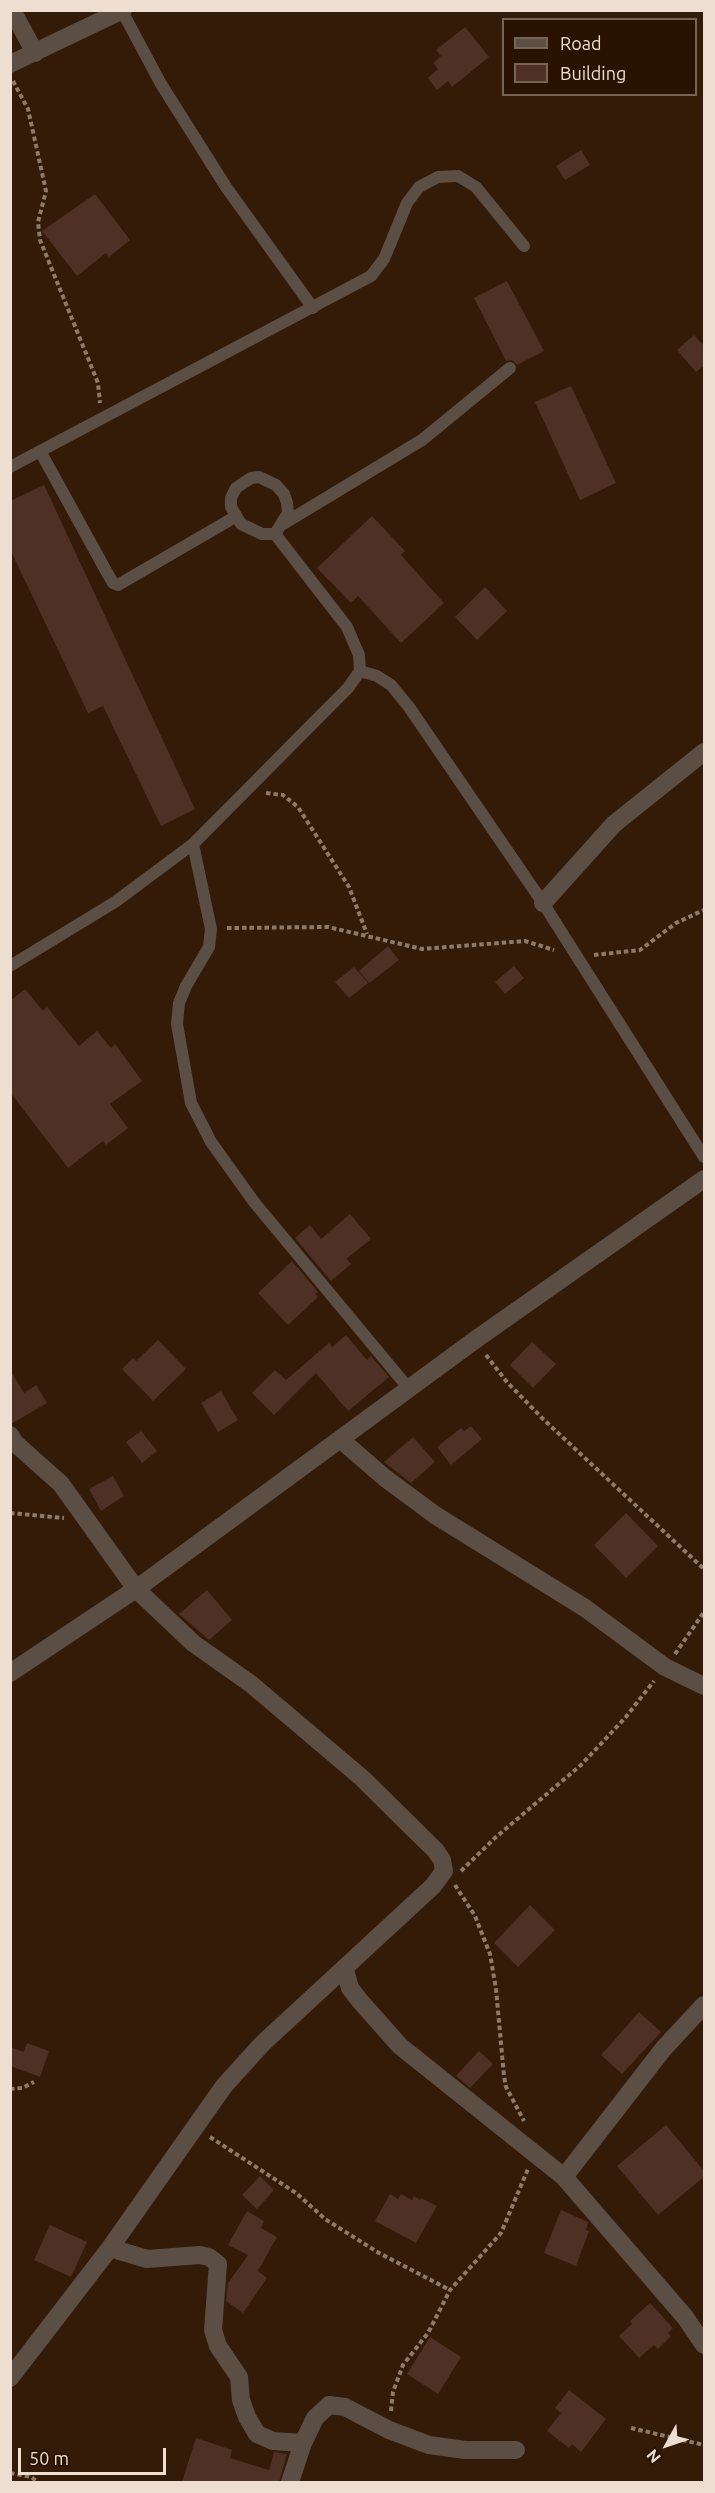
<!DOCTYPE html>
<html>
<head>
<meta charset="utf-8">
<style>
	body { margin:0 }
	#map { position:relative; width:715px; height:2493px; overflow:hidden; background:#331b08; font-family:Ubuntu,sans-serif }
	canvas { display:block }
	.frame { position:absolute; inset:0; border:12px solid #eeded2; pointer-events:none }
	.legend { position:absolute; left:502px; top:18px; width:195px; height:78px; box-sizing:border-box; background:#291201; border:2px solid #786455; margin:0; padding:8px 10px; list-style:none; font-size:18px; color:#eeded2 }
	.legend li { display:flex; align-items:center; gap:12px; height:30px }
	.legend b { width:30px; border:2px solid #786455 }
	.north { position:absolute; left:637px; top:2415px; width:60px; height:60px; -webkit-text-stroke:4px #291201; paint-order:stroke; rotate:230deg; font-size:16px; font-weight:700; line-height:24px; text-align:center; color:#eeded2 }
	.north::after { content:''; display:block; margin:auto; width:21px; height:27px; background:#eeded2; clip-path:polygon(50% 0,100% 100%,50% 72%,0 100%) }
	.scale { position:absolute; left:18px; top:2448px; width:148px; height:27px; box-sizing:border-box; border:3px solid #eeded2; border-top:0; padding-left:8px; font-size:18px; line-height:21px; white-space:nowrap; color:#eeded2; -webkit-text-stroke:4px #291201; paint-order:stroke }
</style>
</head>
<body>
<div id="map">
<canvas width="715" height="2493"></canvas>
<div class="frame"></div>
<ul class="legend">
<li><b style="height:8px;background:#5a4e45"></b>Road</li>
<li><b style="height:16px;background:#4e3024"></b>Building</li>
</ul>
<div class="north">N</div>
<div class="scale">50 m</div>
</div>
<script>
const context = document.querySelector('canvas').getContext('2d');
context.lineJoin = 'round';
function fill(path, color) { context.fillStyle = color; context.fill(path, 'evenodd'); }
const shape = rows => new Path2D(rows.map(r => 'M' + r).join(''));
function trace(path, color, width, dash) { context.strokeStyle = color; context.lineWidth = width; context.lineCap = dash ? 'butt' : 'round'; context.setLineDash(dash || []); context.stroke(path); }
const building = shape([
	[465,27,489,57,452,87,448,81,437,90,428,78,438,69,433,63,441,56,436,50],
	[581,150,590,165,565,180,556,166],
	[95,194,130,240,109,257,106,253,77,276,42,231],
	[507,281,544,351,517,365,512,360,506,361,474,298],
	[694,335,705,347,705,365,696,372,677,350],
	[571,386,616,483,580,500,535,402],
	[44,485,195,809,161,826,103,706,88,713,10,549,10,501],
	[372,516,405,551,401,555,444,603,401,643,358,596,351,603,317,568],
	[485,587,507,611,477,640,455,617],
	[388,946,399,960,369,983,359,971],
	[514,966,524,978,505,994,495,982],
	[354,967,368,983,349,998,335,982],
	[25,989,43,1011,47,1007,79,1046,97,1031,111,1048,115,1044,142,1081,110,1104,128,1128,106,1145,103,1141,68,1168,10,1092,10,1001],
	[350,1214,371,1239,346,1259,351,1264,331,1281,295,1238,310,1225,321,1239],
	[292,1261,318,1292,315,1294,318,1297,288,1325,258,1293],
	[346,1335,367,1360,371,1356,389,1377,348,1411,316,1373,274,1415,252,1393,275,1370,286,1380,329,1343,332,1347],
	[158,1340,186,1369,153,1401,122,1369,133,1358,136,1361],
	[532,1342,556,1364,533,1388,510,1365],
	[10,1370,24,1393,36,1385,47,1403,11,1424],
	[221,1391,238,1420,218,1432,201,1403],
	[471,1426,482,1439,451,1465,437,1447,461,1428,464,1431],
	[141,1431,157,1451,142,1463,126,1442],
	[413,1437,435,1462,411,1483,384,1462],
	[113,1476,124,1496,101,1511,89,1489],
	[626,1513,658,1546,626,1578,594,1545],
	[207,1590,232,1620,209,1640,179,1614],
	[530,1905,555,1930,518,1967,494,1943],
	[639,2012,661,2032,622,2074,601,2055],
	[27,2043,49,2051,40,2077,10,2066,10,2047,24,2052],
	[479,2051,493,2064,470,2088,456,2076],
	[666,2125,705,2172,705,2176,658,2215,617,2166],
	[260,2176,274,2190,257,2209,242,2195],
	[390,2194,398,2199,401,2194,412,2200,414,2196,420,2200,421,2198,437,2206,416,2243,375,2221],
	[561,2210,588,2222,586,2230,589,2231,576,2266,544,2253],
	[247,2211,264,2221,261,2228,277,2237,258,2271,267,2278,243,2313,226,2301,228,2283,248,2255,228,2245],
	[50,2225,87,2242,71,2277,34,2260],
	[650,2303,673,2328,668,2333,671,2336,658,2349,654,2345,639,2358,619,2336,632,2324,630,2321],
	[430,2337,461,2357,438,2394,407,2374],
	[569,2390,606,2419,581,2452,572,2444,569,2448,547,2431,561,2413,555,2408],
	[196,2438,232,2450,230,2458,269,2470,274,2452,287,2454,279,2482,182,2482]
]);
const path = shape([
	[13,81,28,109,46,191,38,222,40,240,98,383,100,403],
	[266,793,283,795,298,807,349,887,367,934],
	[227,928,328,927,422,949,525,941,554,950],
	[594,955,640,950,676,923,704,910],
	[486,1355,506,1381,542,1418,704,1569],
	[10,1513,64,1518],
	[675,1654,704,1612],
	[461,1871,496,1837,581,1765,625,1718,654,1681],
	[455,1885,475,1916,490,1954,496,1989,504,2076,506,2087,524,2121],
	[10,2089,22,2088,34,2082],
	[210,2137,296,2193,325,2219,379,2253,450,2290],
	[391,2411,393,2392,403,2365,428,2333,450,2290,501,2233,528,2169],
	[631,2428,704,2445],
	[10,2473,31,2477,38,2482]
]);
const lane = shape([
	[122,11,161,84,226,187,313,308],
	[40,451,105,569,113,583,118,585,235,517],
	[10,467,371,276,384,259,407,203,419,187,438,177,458,176,476,187,524,246],
	[259,477,276,485,284,494,287,503,288,513,275,534,262,534,241,524,231,507,231,498,236,488,251,478,259,477],
	[283,524,422,440,510,368],
	[360,671,377,676,391,685,409,707,543,903,704,1157],
	[193,844,211,929,209,947,186,986,179,1003,177,1024,191,1103,211,1142,254,1202,410,1390],
	[10,966,115,902,193,844,348,688,360,671,359,655,347,627,275,534]
]);
const street = shape([
	[12,10,35,53],
	[10,64,123,10],
	[543,903,614,824,704,752],
	[10,1435,15,1443,61,1484,136,1589,193,1643,251,1684,362,1778,436,1851,442,1860,444,1871,433,1886,262,2044,224,2086,110,2248,10,2378],
	[340,1439,385,1478,435,1515,585,1608,665,1667,704,1686],
	[10,1673,136,1589,475,1340,704,1179],
	[345,1970,350,1988,360,2001,400,2046,564,2177,685,2317,704,2345],
	[564,2177,664,2048,704,2005],
	[110,2248,147,2259,200,2255,209,2257,218,2264,213,2330,218,2346,239,2377,241,2400,247,2417,257,2434,273,2441,303,2443],
	[290,2482,303,2443,315,2418,329,2405,345,2407,389,2430,429,2445,465,2450,516,2450]
]);
fill(building, '#4e3024');
trace(path, '#8e7a6a', 4, [4.5, 3]);
trace(lane, '#5a4e45', 12);
trace(street, '#5a4e45', 18);
</script>
</body>
</html>
